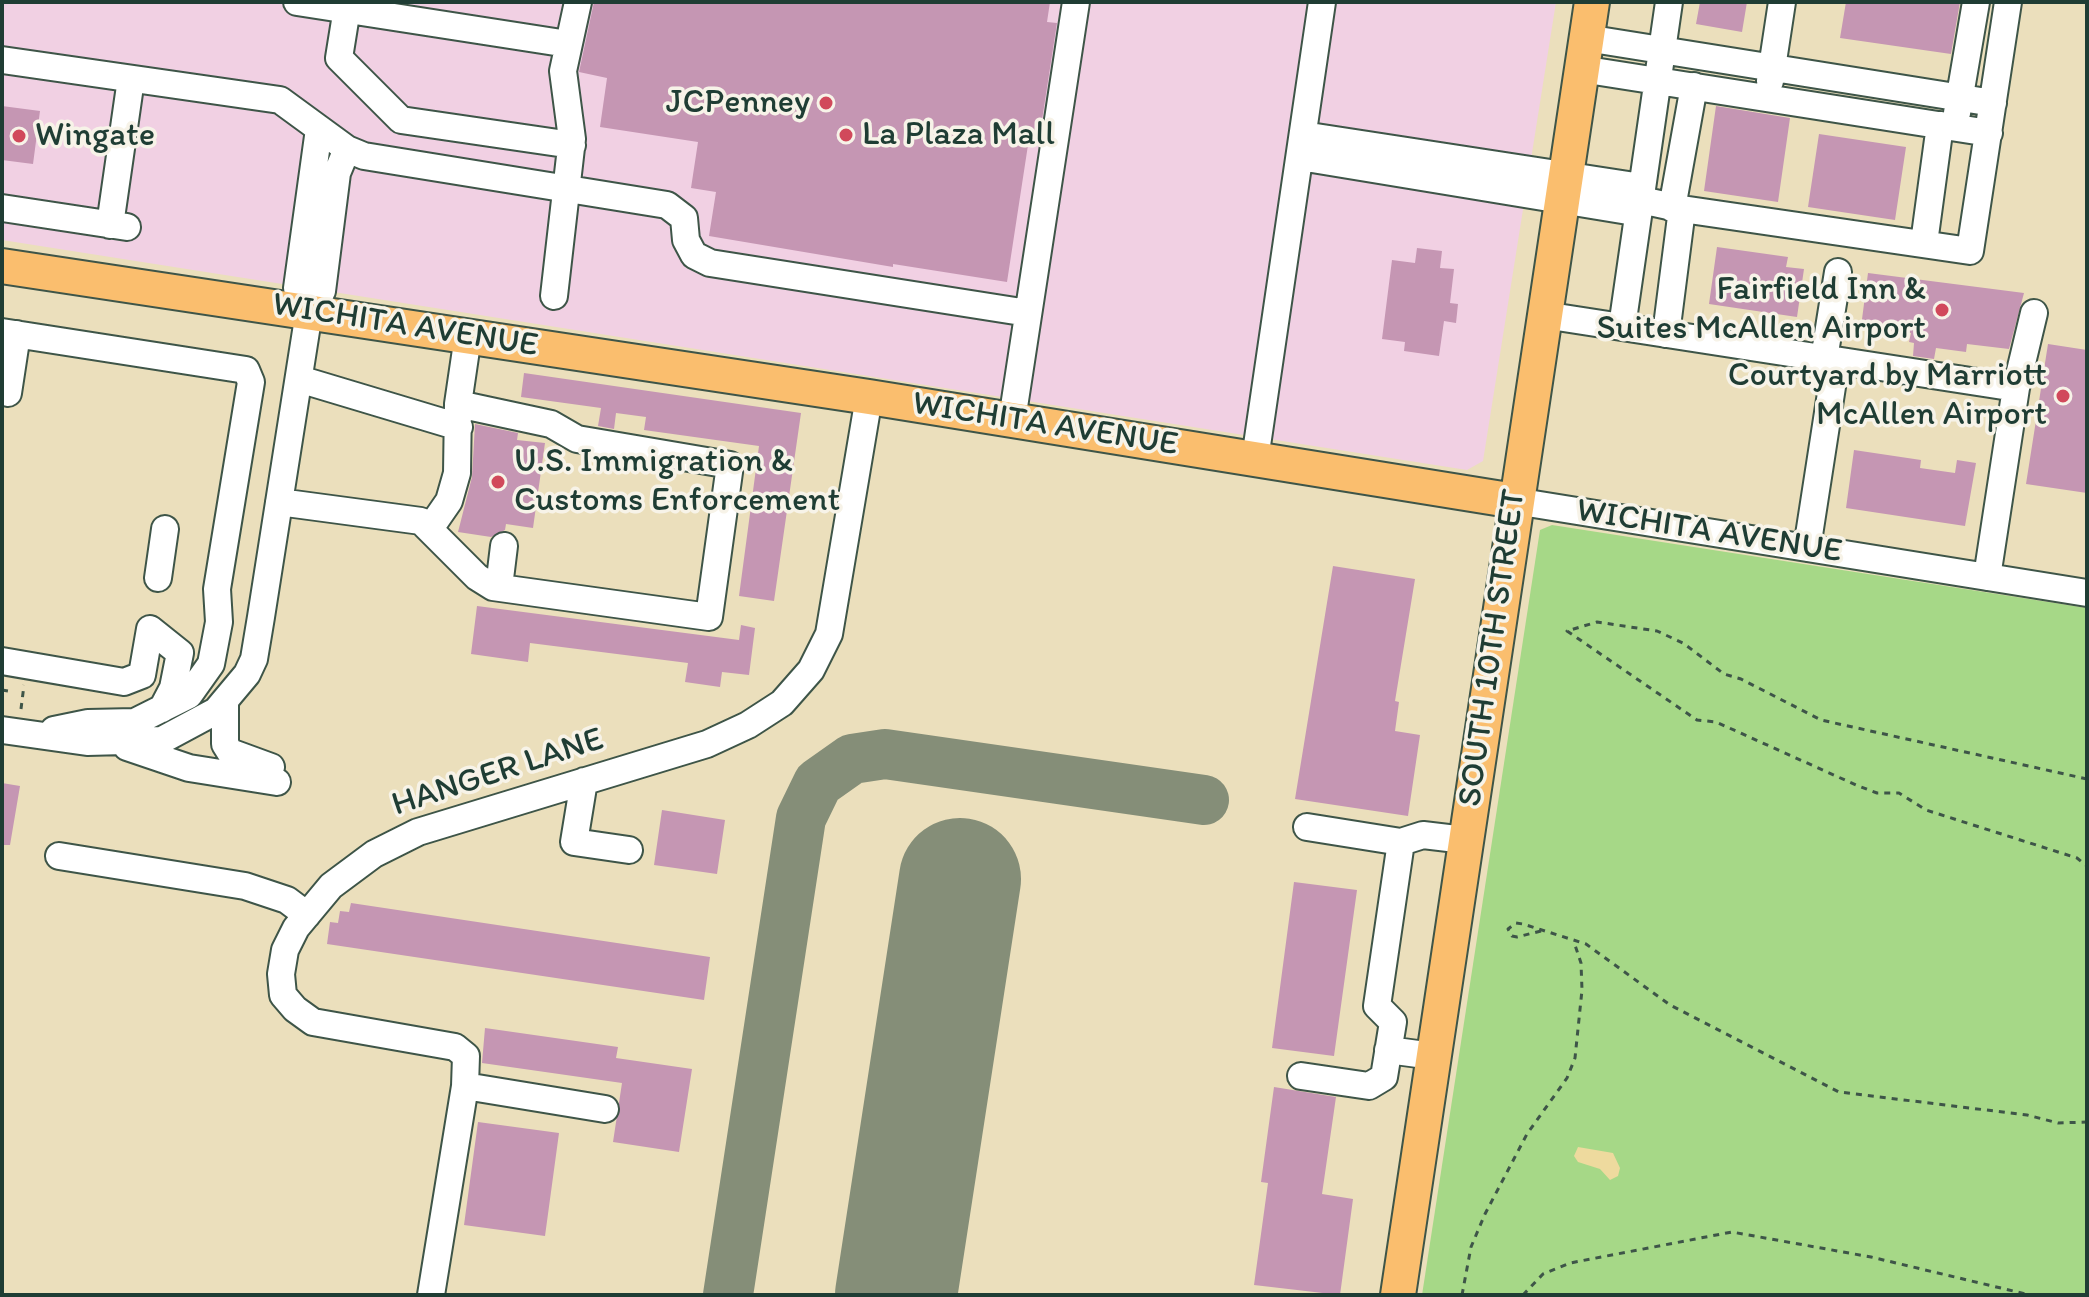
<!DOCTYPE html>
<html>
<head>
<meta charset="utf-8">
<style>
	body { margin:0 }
	#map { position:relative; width:2089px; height:1297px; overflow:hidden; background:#ebdfbc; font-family:Itim,sans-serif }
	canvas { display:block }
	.frame { position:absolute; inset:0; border:4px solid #1f3d34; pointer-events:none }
</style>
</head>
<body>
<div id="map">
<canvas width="2089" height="1297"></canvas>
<div class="frame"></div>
</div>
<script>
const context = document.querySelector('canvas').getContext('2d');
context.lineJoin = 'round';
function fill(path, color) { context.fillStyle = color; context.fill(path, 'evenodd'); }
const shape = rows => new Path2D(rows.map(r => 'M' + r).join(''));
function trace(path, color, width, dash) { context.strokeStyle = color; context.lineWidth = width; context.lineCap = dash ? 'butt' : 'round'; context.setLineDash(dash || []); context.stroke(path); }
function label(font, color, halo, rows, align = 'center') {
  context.font = font + ' Itim,sans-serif'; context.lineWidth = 7; context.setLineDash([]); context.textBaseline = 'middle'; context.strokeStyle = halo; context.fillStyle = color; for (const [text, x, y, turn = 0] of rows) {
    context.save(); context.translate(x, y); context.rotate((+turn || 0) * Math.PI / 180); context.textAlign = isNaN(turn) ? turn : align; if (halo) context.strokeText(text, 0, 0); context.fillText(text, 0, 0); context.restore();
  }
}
const built = shape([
	[2,2,1556,2,1483,461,1467,470,2,240]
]);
const green = shape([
	[1552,525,2087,608,2087,1295,1422,1295,1540,530]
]);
const sand = shape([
	[1578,1147,1613,1153,1620,1168,1618,1176,1610,1180,1600,1169,1578,1162,1574,1156]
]);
const taxiway = shape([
	[728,1295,801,818,818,783,852,759,885,754,1204,800]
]);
const runway = shape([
	[896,1295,960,879]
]);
const building = shape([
	[594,2,1050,2,1047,22,1057,23,1038,146,1028,145,1007,282,893,264,893,267,709,236,716,192,691,188,698,142,600,127,607,78,579,72],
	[1700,2,1747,2,1742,32,1696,24],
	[1846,2,1960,2,1951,54,1840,38],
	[2,106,40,111,33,164,2,160],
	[1716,106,1790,118,1778,202,1704,191],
	[1819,134,1906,147,1895,220,1808,207],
	[1717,247,1788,257,1786,267,1804,269,1797,317,1709,304],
	[1417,248,1442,251,1440,268,1454,269,1450,303,1458,304,1456,323,1444,321,1439,356,1404,351,1405,342,1382,339,1392,260,1415,263],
	[1868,273,2024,293,2009,349,1967,344,1966,352,1936,348,1934,359,1913,356,1914,343,1909,342,1911,333,1861,327],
	[2048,344,2087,350,2087,493,2026,484],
	[524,373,801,413,774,601,739,596,759,446,644,430,646,417,616,413,614,429,598,426,601,408,521,397],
	[475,424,518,433,517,440,545,443,533,528,506,524,505,530,491,537,458,532,472,477],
	[1854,450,1921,460,1920,468,1955,473,1957,460,1976,463,1965,526,1846,508],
	[1333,566,1415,579,1395,701,1399,702,1395,731,1420,735,1408,816,1295,799],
	[477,606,739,640,741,625,755,628,749,675,722,672,720,687,685,682,688,663,530,643,528,662,471,654],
	[2,783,20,786,10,845,2,845],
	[662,810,725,820,717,874,654,865],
	[1294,882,1357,890,1334,1056,1272,1048],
	[351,903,710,957,704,1000,327,944,330,922,338,923,340,911,349,912],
	[485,1028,618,1047,616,1058,692,1069,679,1152,613,1142,622,1083,482,1063],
	[1274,1087,1336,1097,1322,1194,1353,1199,1340,1295,1254,1285,1268,1183,1261,1182],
	[478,1122,559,1133,545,1236,464,1225]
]);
const path = shape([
	[2,690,8,691],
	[21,709,24,685],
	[2087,779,1821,720,1741,679,1724,674,1683,643,1657,631,1597,622,1567,631,1697,720,1716,722,1856,785,1877,793,1899,793,1926,810,2077,858,2087,866],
	[1541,931,1517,937,1512,936,1508,929,1516,923,1523,924,1586,944,1670,1005,1839,1092,2027,1115,2058,1123,2087,1122],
	[1462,1295,1471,1247,1485,1214,1527,1134,1567,1078,1575,1058,1582,990,1581,963,1574,942],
	[1523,1295,1543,1274,1570,1263,1732,1232,1871,1257,2030,1295]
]);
const minor = shape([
	[297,2,568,44],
	[348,2,339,58,401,120,572,145],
	[1586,38,1993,103],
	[2,60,280,100,347,149,364,156,667,205,684,218,686,240,694,255,710,263,1028,313],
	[1581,69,1989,133],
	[1770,81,1782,2],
	[1957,113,1976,2],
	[1303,135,1635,186,1641,200],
	[1300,157,1628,211,1641,200],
	[1641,200,1682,209,1666,334],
	[2,208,127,227],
	[1672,208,1694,86],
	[1682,209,1970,251,2008,2],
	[110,225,131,79],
	[1924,243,1940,125],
	[554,296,572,139,563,71,578,2],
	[309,312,297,288,319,129],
	[1544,315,2016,388],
	[1622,327,1669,2],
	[2,332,246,370,251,382,217,589,219,622,211,664,189,695,135,722,88,723,54,730],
	[1824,359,1838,272],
	[299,379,459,427],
	[8,393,17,334],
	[1012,420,1076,2],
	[1255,459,1322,2],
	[1515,501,2087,593],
	[279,502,421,521,477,577,493,587,709,617,730,465,577,439,551,424,458,404],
	[431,527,449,501,457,473,458,404,468,336],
	[1807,548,1836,361],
	[1987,577,2016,388,2034,313],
	[158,578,165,529],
	[499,587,504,546],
	[2,661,124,682,142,675,150,629,180,653,173,688,162,709],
	[225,703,225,744,230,752,271,767],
	[2,730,87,742,162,740,216,711,247,674,254,659,261,617,309,312,322,291,337,173,347,149],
	[127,747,189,768,277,782],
	[584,781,574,842,629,850],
	[1307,827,1401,842,1423,835,1465,840],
	[59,856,245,886,287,900,307,915],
	[1388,1050,1433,1056],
	[1301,1076,1369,1086,1384,1077,1393,1022,1377,1006,1401,842],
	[465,1086,605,1109],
	[431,1295,465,1086,466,1056,455,1047,313,1022,295,1009,283,995,281,974,285,950,296,928,331,886,374,854,418,832,707,744,748,725,782,703,811,670,829,634,869,397]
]);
const major = shape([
	[2,266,869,397,1515,501],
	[1398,1295,1592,2]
]);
const markers = [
	[826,103,8,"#d1495b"],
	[846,135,8,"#d1495b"],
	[19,136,8,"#d1495b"],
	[1942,310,8,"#d1495b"],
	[2063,396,8,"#d1495b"],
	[498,482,8,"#d1495b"]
];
const poiNames = [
	["JCPenney",810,103],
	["La Plaza Mall",862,135,"left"],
	["Wingate",35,136,"left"],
	["Fairfield Inn &",1926,290],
	["Suites McAllen Airport",1926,329],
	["Courtyard by Marriott",2047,376],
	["McAllen Airport",2047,415],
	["U.S. Immigration &",514,462,"left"],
	["Customs Enforcement",514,501,"left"]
];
const streetNames = [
	["WICHITA AVENUE",405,326,9],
	["WICHITA AVENUE",1045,425,9],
	["WICHITA AVENUE",1709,532,9],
	["SOUTH 10TH STREET",1493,648,-82],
	["HANGER LANE",498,773,-18]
];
fill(built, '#f1d0e3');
fill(green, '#a6d887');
fill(sand, '#eeda9e');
trace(taxiway, '#858e78', 50);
trace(runway, '#858e78', 122);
fill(building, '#c596b3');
trace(minor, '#3e5548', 30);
trace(major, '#3e5548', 38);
trace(path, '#3e5548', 3, [6, 6]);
trace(minor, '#fff', 26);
trace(major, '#fabe6e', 34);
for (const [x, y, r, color] of markers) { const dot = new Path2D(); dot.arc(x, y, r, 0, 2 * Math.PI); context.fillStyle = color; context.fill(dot); trace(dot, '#f7f3e8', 3); }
label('34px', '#1f3d34', '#f7f3e8', poiNames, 'right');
label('34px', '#1f3d34', '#f7f3e8', streetNames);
</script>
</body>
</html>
